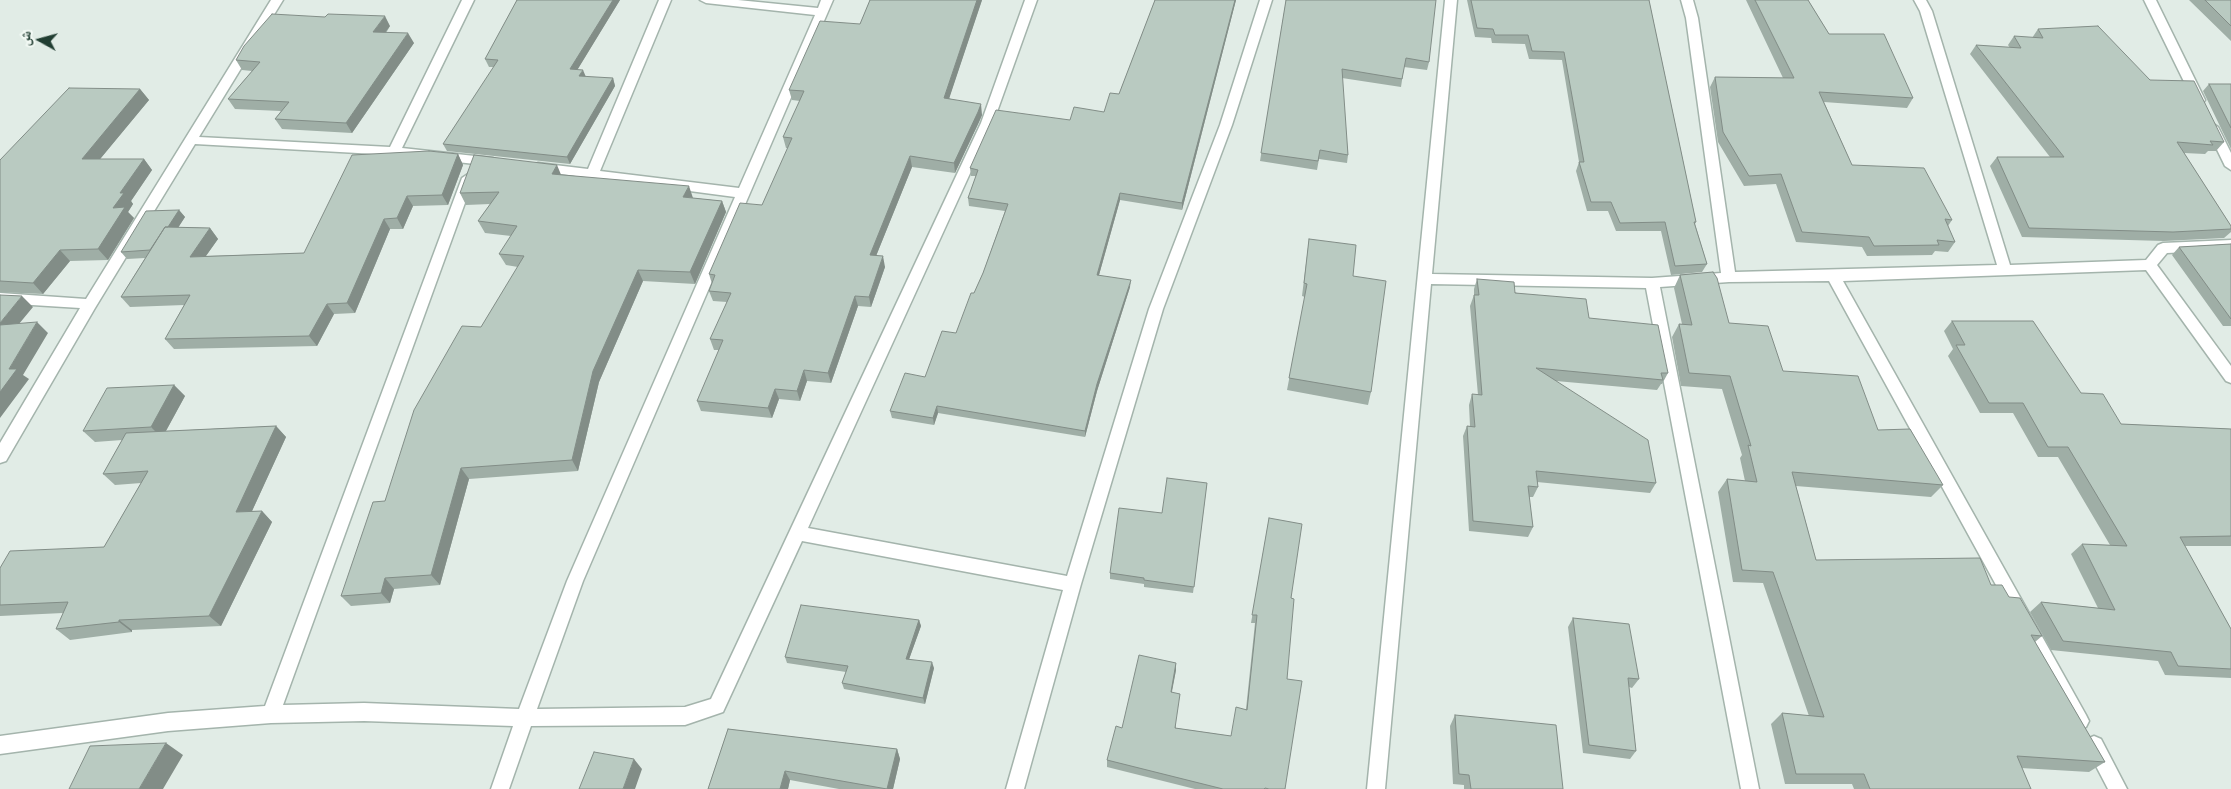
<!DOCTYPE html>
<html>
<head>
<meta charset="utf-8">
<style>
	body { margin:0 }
	#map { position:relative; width:2231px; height:789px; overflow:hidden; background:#e1ece6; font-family:Helvetica,"Noto Naskh Arabic",sans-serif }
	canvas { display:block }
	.north { position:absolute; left:15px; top:15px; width:50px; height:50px; -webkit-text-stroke:4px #f2f9f4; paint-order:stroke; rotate:277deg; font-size:14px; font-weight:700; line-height:20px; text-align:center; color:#213e32 }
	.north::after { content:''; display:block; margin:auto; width:18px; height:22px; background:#213e32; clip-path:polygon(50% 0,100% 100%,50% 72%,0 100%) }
</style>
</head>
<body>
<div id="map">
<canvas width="2231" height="789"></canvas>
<div class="north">ش</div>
</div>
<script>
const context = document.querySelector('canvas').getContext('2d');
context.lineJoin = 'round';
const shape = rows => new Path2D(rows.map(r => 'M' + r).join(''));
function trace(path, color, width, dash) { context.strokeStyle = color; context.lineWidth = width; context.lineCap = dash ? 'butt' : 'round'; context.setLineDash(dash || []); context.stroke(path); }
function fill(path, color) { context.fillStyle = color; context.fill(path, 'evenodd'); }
const street = shape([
	[271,0,283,0,199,137,390,147,462,0,474,0,402,148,493,158,499,162,493,166,394,155,195,144,95,308,6,461,0,463,0,443,80,308,0,303,0,293,86,299,271,0],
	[659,0,671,0,600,171,739,188,815,15,706,3,700,0,738,0,818,8,821,0,833,0,583,581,537,709,685,707,711,699,981,123,1025,0,1037,0,993,123,808,528,1067,576,1149,309,1220,125,1260,0,1272,0,1232,125,1163,309,1081,584,1024,789,1006,789,1063,590,802,541,723,712,685,725,531,726,509,789,491,789,513,726,364,721,271,723,168,731,0,754,0,736,168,713,265,706,462,178,468,174,474,178,283,705,364,703,519,709,567,581,735,197,538,171,532,167,538,163,588,169,659,0],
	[1445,0,1457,0,1432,274,1652,278,1721,273,1686,18,1681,0,1693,0,1698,18,1735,272,1997,265,1920,11,1914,0,1926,0,1932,11,2010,265,2146,260,2158,245,2163,243,2231,240,2231,250,2167,253,2157,265,2231,366,2231,383,2226,381,2146,270,1843,281,2086,715,2089,721,2086,727,2080,730,2074,727,1829,281,1729,282,1660,287,1759,789,1741,789,1646,288,1431,284,1385,789,1367,789,1445,0],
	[2144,0,2156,0,2205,100,2203,103,2195,103,2193,100,2144,0],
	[2212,123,2218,127,2231,153,2231,170,2225,166,2206,127,2212,123],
	[2094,736,2101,739,2127,789,2108,789,2085,745,2087,739,2094,736]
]);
const wall = shape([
	[517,0,620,0,577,70,585,77,613,78,615,86,570,164,447,151,443,144,494,67,489,67,485,59],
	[870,0,982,0,949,98,982,115,979,122,955,173,912,167,876,256,885,267,871,307,858,306,831,383,807,381,800,401,779,399,772,418,701,411,697,401,719,350,714,350,710,339,727,302,713,301,709,291,712,284,709,274,762,205,788,148,786,148,783,137,800,101,792,100,789,90,860,24],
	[1155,0,1236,0,1182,210,1120,200,1099,275,1130,287,1097,391,1085,437,938,413,934,425,892,418,890,411,925,377,956,333,983,273,1005,211,969,206,968,198,976,176,971,176,970,168,1070,120,1104,112,1119,94],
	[1286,0,1429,62,1427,70,1404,67,1401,87,1342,78,1348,155,1347,163,1319,159,1317,170,1260,161],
	[1467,0,1649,0,1696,222,1695,224,1707,264,1702,272,1671,275,1661,231,1616,231,1608,211,1587,211,1576,171,1579,162,1562,60,1529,59,1525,44,1492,43,1491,38,1475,37],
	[1746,0,1808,0,1829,34,1913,98,1907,108,1824,102,1852,165,1952,220,1948,226,1955,242,1948,252,1935,251,1932,255,1867,256,1862,247,1796,242,1776,184,1744,186,1718,142,1710,87,1715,77,1783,78],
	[2189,0,2231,0,2231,41],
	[390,26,386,33,414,43,352,133,282,129,275,119,281,111,235,109,228,99,252,71,242,70,236,60],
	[2038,29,2150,80,2224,142,2216,151,2208,151,2205,154,2184,153,2231,226,2231,232,2224,238,2164,241,2022,237,1990,166,1997,157,2050,157,1970,54,1976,45,2010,48,2008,45,2014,36,2032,38],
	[2209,84,2231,84,2231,149,2203,91],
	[140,89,149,100,100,159,144,159,152,170,131,201,133,204,128,212,134,218,108,260,70,261,43,294,0,292,0,160],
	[458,154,463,165,448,205,413,206,403,229,390,229,355,313,334,314,317,346,174,349,165,339,184,305,130,307,121,297,145,258,127,259,121,252,179,210,185,217,178,227,210,228,218,239,206,256,304,253],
	[561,175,693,198,722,201,726,212,695,284,643,281,599,382,578,471,469,479,440,585,394,589,390,603,351,606,341,596,385,501,481,327,518,267,506,265,499,254,511,236,485,233,478,221,490,204,466,205,460,193],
	[1309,239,1353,276,1371,392,1368,405,1287,390,1305,297,1302,296],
	[2231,244,2231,326,2223,326,2172,255,2179,247],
	[1680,275,1729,323,1783,371,1878,430,1943,485,1931,497,1796,486,1816,560,1991,585,2009,597,2042,636,2035,642,2105,762,2089,772,2021,768,2031,789,1854,789,1852,784,1785,784,1771,724,1782,713,1809,716,1763,583,1733,582,1718,492,1727,479,1745,481,1740,458,1742,455,1722,389,1681,386,1672,337,1679,324,1682,324,1674,288],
	[1477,279,1589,318,1668,373,1662,384,1661,384,1657,390,1556,381,1656,483,1650,493,1537,482,1538,487,1533,497,1529,497,1533,527,1528,537,1469,531,1463,436,1467,426,1470,426,1469,405,1472,394,1478,395,1470,306,1474,295,1474,289],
	[1952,321,2081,393,2121,424,2231,429,2231,546,2185,546,2231,629,2231,678,2165,675,2158,661,2051,650,2030,612,2041,602,2098,608,2071,554,2082,544,2110,545,2058,457,2038,457,2013,413,1980,413,1948,356,1953,349,1944,331],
	[174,385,185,396,166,431,276,426,286,437,252,511,262,511,272,522,221,626,132,630,132,632,70,640,56,629,63,613,0,616,0,568,104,547,141,483,115,485,103,474,122,440,95,442,83,431],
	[1207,483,1193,593,1144,587,1144,584,1110,579,1110,573,1162,513],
	[1269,518,1291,598,1287,679,1285,789,1195,789,1107,767,1107,760,1122,728,1176,663,1176,670,1172,692,1176,728,1231,736,1246,709,1255,623,1251,623],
	[1573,618,1639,679,1632,688,1629,687,1636,751,1630,759,1583,753,1568,627],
	[919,620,921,626,909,659,934,668,925,704,844,689,842,683,846,672,787,663,785,657],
	[1455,715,1563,789,1464,789,1464,785,1453,784,1450,726],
	[728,729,897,749,900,759,893,789,839,789,790,780,788,789,708,789]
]);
const shadedWall = shape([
	[613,0,620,0,573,77,570,69],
	[977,0,982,0,946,108,944,98],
	[1235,0,1236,0,1182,210,1182,203],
	[385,16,390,26,378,42,373,32],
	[408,33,414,43,352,133,346,123],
	[583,70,586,77,579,76],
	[613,78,615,86,570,164,567,157],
	[140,89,149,100,91,170,82,159],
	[981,104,982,115,979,122,955,173,954,163],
	[458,154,463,165,448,205,442,195],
	[910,156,912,167,872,266,870,255],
	[144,159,152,170,131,201,133,204,128,212,134,218,108,260,98,249,113,208,120,193],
	[557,165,562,177,552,174],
	[689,186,693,198,683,197],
	[1120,193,1120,200,1097,282,1097,275],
	[407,196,413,206,403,229,397,218],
	[722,201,726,212,695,284,690,272],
	[179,210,185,217,159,258,152,250],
	[384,219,390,229,355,313,347,303],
	[210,228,218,239,198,267,190,257],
	[60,250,70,261,43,294,33,283],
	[883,256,885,267,871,307,869,297],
	[638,270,643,281,599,382,578,471,572,460,593,371],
	[1131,280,1130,287,1097,391,1085,437,1085,431,1097,384],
	[22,296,33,307,9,336,0,327,0,323],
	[855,296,858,306,831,383,828,373],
	[327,304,334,314,317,346,309,336],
	[37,322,48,333,23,375,29,379,0,418,0,392,9,369],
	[804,370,807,381,800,401,797,391],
	[174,385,185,396,162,438,151,427],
	[775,389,779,399,772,418,768,408],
	[937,406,938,413,934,425,933,418],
	[276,426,286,437,247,522,236,512],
	[461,468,469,479,440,585,431,575],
	[262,511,272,522,221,626,209,616],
	[385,578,394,589,390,603,381,593],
	[119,620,132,630,132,632,119,622],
	[919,620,921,626,907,665,906,659],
	[932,662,934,668,925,704,923,698],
	[1176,663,1176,670,1170,700,1171,692],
	[166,743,183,755,163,789,139,789],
	[897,749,900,759,893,789,887,789],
	[634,759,642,769,635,789,623,789],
	[785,771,790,780,788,789,780,789]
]);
const building = shape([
	[517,0,613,0,570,69,583,70,579,76,613,78,567,157,443,144,498,60,485,59,517,0],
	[870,0,977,0,944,98,981,104,978,112,954,163,910,156,870,255,883,256,869,297,855,296,828,373,804,370,797,391,775,389,768,408,697,401,723,340,710,339,731,293,709,291,715,275,709,274,740,203,762,205,792,138,783,137,804,91,789,90,820,21,860,24,870,0],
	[1155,0,1235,0,1182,203,1120,193,1097,275,1131,280,1097,384,1085,431,937,406,933,418,890,411,905,373,925,377,942,331,956,333,971,293,974,293,983,273,1008,204,968,198,978,170,970,168,996,110,1070,120,1074,107,1104,112,1110,93,1119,94,1155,0],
	[1286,0,1436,0,1429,62,1406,58,1402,79,1342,69,1348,155,1320,150,1318,161,1261,153,1286,0],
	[1471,0,1649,0,1696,222,1694,222,1707,264,1675,266,1665,222,1620,223,1611,202,1591,202,1579,162,1584,162,1564,52,1532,51,1528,35,1495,35,1493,29,1477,28,1471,0],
	[1755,0,1808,0,1829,34,1884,34,1913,98,1819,92,1852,165,1924,168,1952,220,1945,219,1955,242,1937,240,1939,245,1874,246,1869,237,1802,232,1781,174,1749,176,1723,132,1715,77,1794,78,1755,0],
	[2205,0,2231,0,2231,26,2205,0],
	[272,14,325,17,328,14,385,16,373,32,408,33,346,123,275,119,289,102,228,99,260,62,236,60,244,46,272,14],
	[2098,26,2150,80,2194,81,2224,142,2210,141,2213,145,2177,142,2231,226,2231,229,2173,232,2029,228,1997,157,2064,157,1976,45,2021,48,2014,36,2043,38,2038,29,2098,26],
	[2209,84,2231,84,2231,128,2209,84],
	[69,88,140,89,82,159,144,159,120,193,124,193,113,208,125,207,98,249,60,250,33,283,0,281,0,160,69,88],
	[429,151,458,154,442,195,407,196,397,218,384,219,347,303,327,304,309,336,165,339,190,295,121,297,165,227,210,228,190,257,304,253,352,155,429,151],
	[474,155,557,165,552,174,689,186,683,197,722,201,690,272,638,270,593,371,572,460,461,468,431,575,385,578,381,593,341,596,373,502,385,501,414,410,462,326,481,327,524,256,499,254,517,226,478,221,499,192,460,193,474,155],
	[179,210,168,227,165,227,150,250,121,252,146,211,179,210],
	[1309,239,1356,245,1353,276,1386,281,1371,392,1289,378,1307,284,1304,283,1309,239],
	[2231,244,2231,319,2179,247,2231,244],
	[1713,272,1717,278,1729,323,1768,326,1783,371,1858,376,1878,430,1910,429,1943,485,1792,472,1816,560,1980,558,1991,585,2002,585,2009,597,2020,598,2042,636,2031,635,2105,762,2017,756,2031,789,1870,789,1864,774,1796,774,1782,713,1824,717,1773,572,1742,570,1727,479,1757,482,1748,445,1751,446,1730,376,1689,373,1679,324,1692,325,1680,275,1713,272],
	[1477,279,1514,282,1515,293,1586,299,1589,318,1658,325,1668,373,1661,373,1663,380,1536,368,1648,440,1656,483,1536,471,1538,487,1528,486,1533,527,1473,521,1467,426,1475,427,1472,394,1482,395,1474,295,1479,295,1477,279],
	[0,295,22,296,0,323,0,295],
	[1952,321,2033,321,2081,393,2103,394,2121,424,2231,429,2231,536,2180,537,2231,629,2231,669,2178,666,2171,652,2063,641,2041,602,2115,610,2082,544,2127,546,2068,447,2048,447,2023,403,1989,403,1956,345,1965,345,1952,321],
	[37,322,9,369,17,369,0,392,0,325,37,322],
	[174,385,151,427,83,431,107,388,174,385],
	[276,426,236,512,262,511,209,616,119,620,119,622,56,629,68,602,0,605,0,568,10,551,104,547,148,471,103,474,126,433,276,426],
	[1167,478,1207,483,1194,587,1144,580,1144,578,1110,573,1119,508,1162,513,1167,478],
	[1269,518,1302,524,1291,598,1294,599,1287,679,1302,681,1285,789,1269,789,1265,788,1264,789,1223,789,1107,760,1116,726,1122,728,1139,655,1176,663,1171,692,1180,694,1175,728,1231,736,1236,707,1247,710,1257,615,1252,615,1269,518],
	[801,605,919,620,906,659,932,662,923,698,842,683,848,666,785,657,801,605],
	[1573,618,1629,624,1639,679,1628,678,1636,751,1589,745,1573,618],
	[1455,715,1556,725,1563,789,1471,789,1469,775,1459,774,1455,715],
	[728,729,897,749,887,789,785,771,780,789,708,789,728,729],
	[166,743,139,789,69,789,90,746,166,743],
	[594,752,634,759,623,789,579,789,594,752]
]);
trace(street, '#a4b4ac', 3);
fill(street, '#fff');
fill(wall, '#9faea6');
fill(shadedWall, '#828d87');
fill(building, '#b9cac1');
trace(building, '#828d87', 1);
</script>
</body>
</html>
